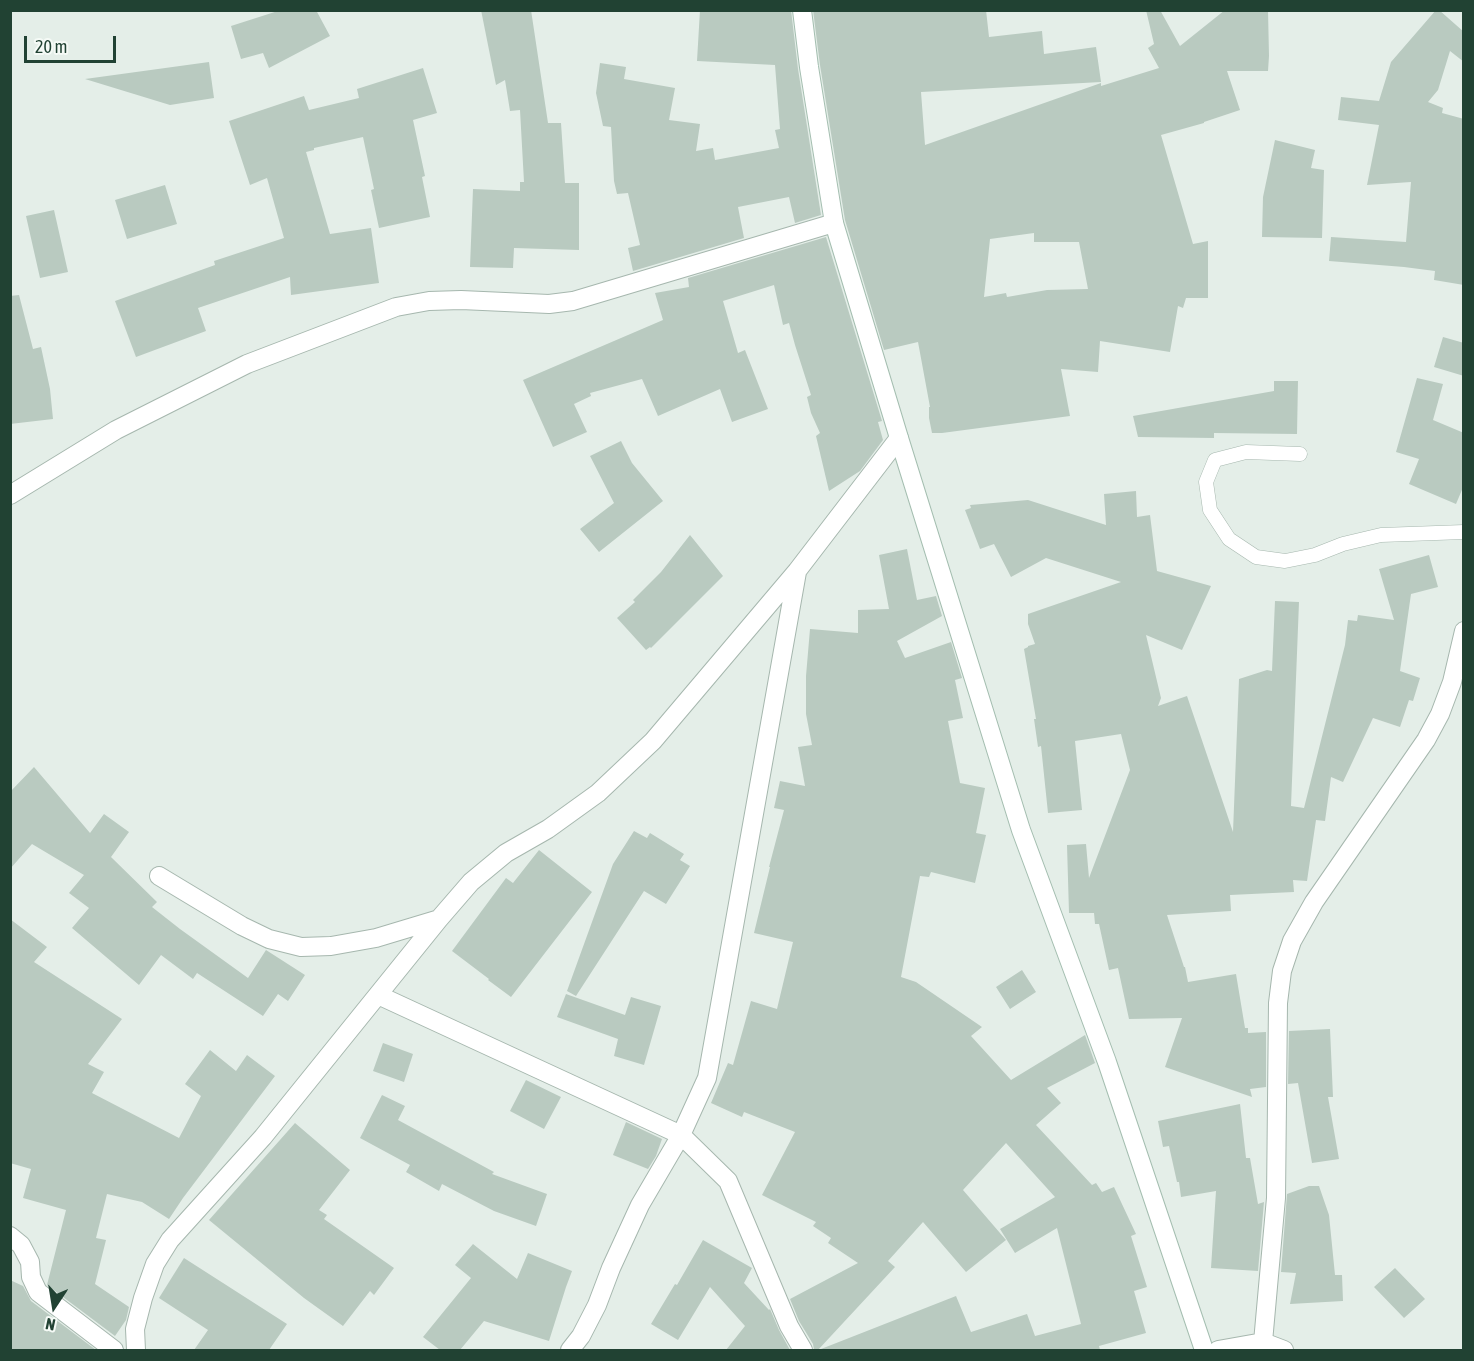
<!DOCTYPE html>
<html>
<head>
<meta charset="utf-8">
<style>
	body { margin:0 }
	#map { position:relative; width:1474px; height:1361px; overflow:hidden; background:#e4eee8; font-family:"Asap Condensed",sans-serif }
	canvas { display:block }
	.frame { position:absolute; inset:0; border:12px solid #214233; pointer-events:none }
	.north { position:absolute; left:24px; top:1277px; width:60px; height:60px; -webkit-text-stroke:4px #f5faf6; paint-order:stroke; rotate:192deg; font-size:16px; font-weight:700; line-height:24px; text-align:center; color:#214233 }
	.north::after { content:''; display:block; margin:auto; width:21px; height:27px; background:#214233; clip-path:polygon(50% 0,100% 100%,50% 72%,0 100%) }
	.scale { position:absolute; left:24px; top:36px; width:92px; height:27px; box-sizing:border-box; border:3px solid #214233; border-top:0; padding-left:8px; font-size:18px; line-height:21px; white-space:nowrap; color:#214233; -webkit-text-stroke:4px #f5faf6; paint-order:stroke }
</style>
</head>
<body>
<div id="map">
<canvas width="1474" height="1361"></canvas>
<div class="frame"></div>
<div class="north">N</div>
<div class="scale">20 m</div>
</div>
<script>
const context = document.querySelector('canvas').getContext('2d');
context.lineJoin = 'round';
function fill(path, color) { context.fillStyle = color; context.fill(path, 'evenodd'); }
const shape = rows => new Path2D(rows.map(r => 'M' + r).join(''));
function trace(path, color, width, dash) { context.strokeStyle = color; context.lineWidth = width; context.lineCap = dash ? 'butt' : 'round'; context.setLineDash(dash || []); context.stroke(path); }
const building = shape([
	[281,10,316,10,330,36,269,68,263,53,241,59,231,26],
	[481,10,531,10,548,123,561,123,565,183,579,183,579,250,514,248,513,268,470,267,473,189,520,191,520,182,524,182,520,110,510,111,505,80,496,85],
	[700,10,791,10,798,69,821,215,795,223,789,197,738,207,744,238,633,271,628,248,640,245,628,193,617,194,614,181,611,127,603,126,596,93,600,63,626,67,624,79,675,88,669,120,700,124,696,151,713,148,715,160,779,148,775,130,780,129,775,65,697,61],
	[813,10,986,10,989,37,1042,31,1044,54,1096,47,1101,82,921,92,925,145,1101,83,1101,86,1159,68,1148,48,1154,44,1146,10,1160,10,1180,46,1225,10,1268,10,1269,56,1268,71,1227,71,1240,110,1204,122,1204,123,1161,135,1193,244,1208,241,1208,298,1186,298,1183,308,1178,306,1170,352,1100,341,1098,372,1061,369,1070,416,942,433,932,433,929,418,929,407,930,407,918,342,884,350,845,220,820,65],
	[1034,233,1034,242,1079,242,1088,289,1047,290,1007,297,1006,293,984,297,990,239],
	[1436,10,1439,10,1464,32,1464,62,1450,51,1438,90,1428,102,1443,108,1442,113,1464,119,1464,285,1434,280,1435,271,1404,267,1329,261,1331,237,1406,242,1411,182,1367,185,1379,125,1338,120,1341,97,1379,101,1391,62],
	[209,62,214,98,170,105,85,79],
	[423,68,437,113,413,120,425,176,422,177,430,217,379,228,371,190,374,189,363,137,314,148,314,150,306,152,330,234,371,228,379,283,291,295,290,277,198,308,206,331,136,357,115,301,215,265,214,261,284,238,267,178,250,185,229,121,304,96,309,110,359,98,357,89],
	[1275,140,1315,150,1311,168,1324,170,1322,238,1262,237,1263,197],
	[165,185,177,224,127,239,115,200],
	[54,210,68,272,40,278,26,216],
	[826,237,882,421,878,422,883,440,860,471,829,491,816,436,820,433,811,413,807,397,811,395,795,345,789,323,783,325,774,285,723,301,738,353,745,350,768,409,732,422,720,389,658,416,642,379,590,393,591,396,574,404,587,432,553,447,523,380,663,320,655,293,689,287,688,278],
	[19,295,33,349,41,347,50,389,53,419,10,424,10,296],
	[1443,337,1464,343,1464,376,1434,367],
	[1417,378,1443,384,1433,420,1464,433,1464,485,1456,504,1409,484,1419,459,1396,452],
	[1274,381,1298,381,1297,434,1214,433,1214,438,1138,437,1133,416,1274,391],
	[621,441,632,463,663,501,599,552,580,529,614,503,590,456],
	[1136,491,1137,517,1150,515,1157,571,1211,586,1182,650,1146,635,1161,698,1158,706,1187,696,1233,832,1239,679,1267,670,1272,671,1275,601,1299,602,1291,806,1304,808,1345,645,1348,620,1357,621,1358,615,1394,620,1379,569,1429,555,1438,587,1411,594,1400,671,1420,678,1413,701,1409,700,1400,727,1373,718,1343,782,1331,777,1325,821,1316,820,1307,881,1293,880,1294,892,1230,895,1231,911,1167,915,1184,967,1185,967,1188,982,1236,974,1245,1028,1248,1028,1248,1033,1266,1032,1266,1087,1250,1089,1252,1097,1165,1067,1182,1018,1129,1019,1118,968,1109,970,1099,924,1095,924,1094,913,1069,913,1067,845,1086,844,1089,878,1130,770,1121,734,1075,741,1082,810,1048,813,1041,746,1038,747,1034,719,1036,719,1024,649,1028,647,1028,646,1035,644,1028,624,1028,614,1121,582,1046,558,1011,577,994,544,980,549,965,510,971,508,970,505,1028,500,1106,525,1104,494],
	[690,535,723,576,651,648,650,647,646,650,617,618,635,602,633,600,661,572],
	[907,549,917,600,936,596,942,616,897,641,905,658,951,642,962,678,955,680,963,718,948,721,960,783,985,788,976,833,986,835,975,883,931,872,929,877,920,876,901,977,916,982,982,1027,971,1036,1011,1080,1085,1035,1095,1063,1047,1088,1061,1103,1036,1125,1092,1185,1096,1183,1102,1192,1114,1187,1136,1234,1131,1236,1147,1287,1134,1291,1146,1333,1099,1346,1100,1350,821,1350,821,1349,956,1296,971,1332,1027,1314,1035,1336,1081,1324,1057,1228,1015,1253,1000,1229,1055,1197,1006,1143,963,1190,1006,1240,966,1272,923,1222,888,1261,895,1267,818,1350,814,1350,813,1344,799,1321,790,1299,858,1263,828,1243,831,1238,813,1226,816,1222,762,1195,795,1132,744,1112,742,1117,711,1103,728,1063,733,1065,751,1001,777,1009,793,942,754,933,770,867,769,867,784,810,774,808,780,781,805,786,798,747,812,745,806,714,806,676,810,629,858,633,858,610,889,609,879,555],
	[34,767,90,833,104,814,129,832,111,857,157,902,152,907,180,929,248,978,266,950,305,975,288,1001,278,994,263,1016,197,973,193,979,161,955,139,985,72,928,89,908,69,893,84,875,32,844,10,869,10,792],
	[634,831,647,838,650,833,684,854,680,860,690,866,666,904,644,891,576,996,567,991,613,864],
	[539,850,592,892,511,997,488,980,489,979,452,951,506,878,513,883],
	[10,919,47,947,34,962,122,1019,88,1064,104,1072,92,1093,179,1138,201,1096,185,1084,210,1050,236,1071,247,1055,275,1076,183,1198,169,1219,142,1202,107,1194,96,1238,106,1240,95,1284,129,1307,126,1320,115,1336,47,1285,66,1210,23,1198,31,1169,10,1163],
	[1022,970,1036,992,1010,1009,996,987],
	[566,994,625,1015,631,997,661,1006,644,1065,614,1056,618,1039,557,1017],
	[1330,1029,1333,1097,1328,1097,1339,1159,1312,1163,1298,1083,1288,1084,1289,1031],
	[383,1043,413,1054,404,1082,373,1071],
	[526,1080,561,1097,544,1129,510,1111],
	[382,1095,405,1106,398,1120,494,1172,492,1174,547,1194,536,1226,494,1211,442,1184,439,1191,406,1172,410,1165,360,1138],
	[1240,1104,1246,1158,1250,1158,1258,1204,1264,1202,1258,1271,1211,1268,1216,1191,1181,1197,1179,1182,1177,1182,1169,1146,1163,1147,1158,1121],
	[626,1122,662,1139,656,1156,648,1169,613,1155],
	[295,1123,350,1170,319,1210,327,1215,324,1219,394,1268,374,1295,370,1291,343,1326,304,1298,209,1220],
	[1309,1186,1319,1186,1329,1215,1335,1275,1342,1275,1343,1301,1290,1304,1296,1273,1281,1272,1287,1194],
	[703,1240,752,1268,744,1283,769,1310,770,1309,779,1330,790,1350,726,1350,745,1326,710,1287,678,1340,651,1324,675,1284,677,1285],
	[473,1244,517,1279,528,1253,572,1271,566,1287,549,1341,484,1321,460,1350,440,1350,423,1337,471,1278,455,1265],
	[184,1258,287,1324,269,1350,194,1350,208,1330,159,1298],
	[1395,1268,1425,1299,1404,1318,1374,1287],
	[10,1280,23,1286,31,1301,96,1350,10,1350]
]);
const lane = shape([
	[1300,454,1246,452,1215,460,1206,482,1210,510,1229,539,1256,557,1285,561,1315,555,1343,544,1381,535,1464,532]
]);
const street = shape([
	[10,495,116,430,247,364,396,307,429,301,461,300,549,304,573,301,834,223],
	[159,876,242,926,269,939,301,947,331,946,376,938,439,919],
	[378,995,681,1135,728,1181,789,1326,803,1350],
	[10,1236,21,1245,30,1262,31,1277,38,1292,114,1350],
	[1263,1342,1276,1198,1278,1003,1282,971,1292,941,1314,902,1426,740,1440,714,1452,682,1464,631],
	[136,1350,135,1329,143,1298,155,1264,170,1240,263,1137,439,919,471,882,506,853,548,829,598,793,653,741,797,571,899,438],
	[570,1350,581,1336,597,1305,611,1268,640,1205,681,1135,707,1078,797,572],
	[1218,1350,1263,1342,1284,1350]
]);
const secondary = shape([
	[802,10,809,67,834,223,899,438,1021,830,1107,1062,1204,1350]
]);
fill(building, '#b9cac0');
trace(lane, '#a6b7ae', 15);
trace(street, '#a6b7ae', 20);
trace(secondary, '#a4beb0', 20);
trace(lane, '#fff', 14);
trace(street, '#fff', 18);
trace(secondary, '#fff', 18);
</script>
</body>
</html>
